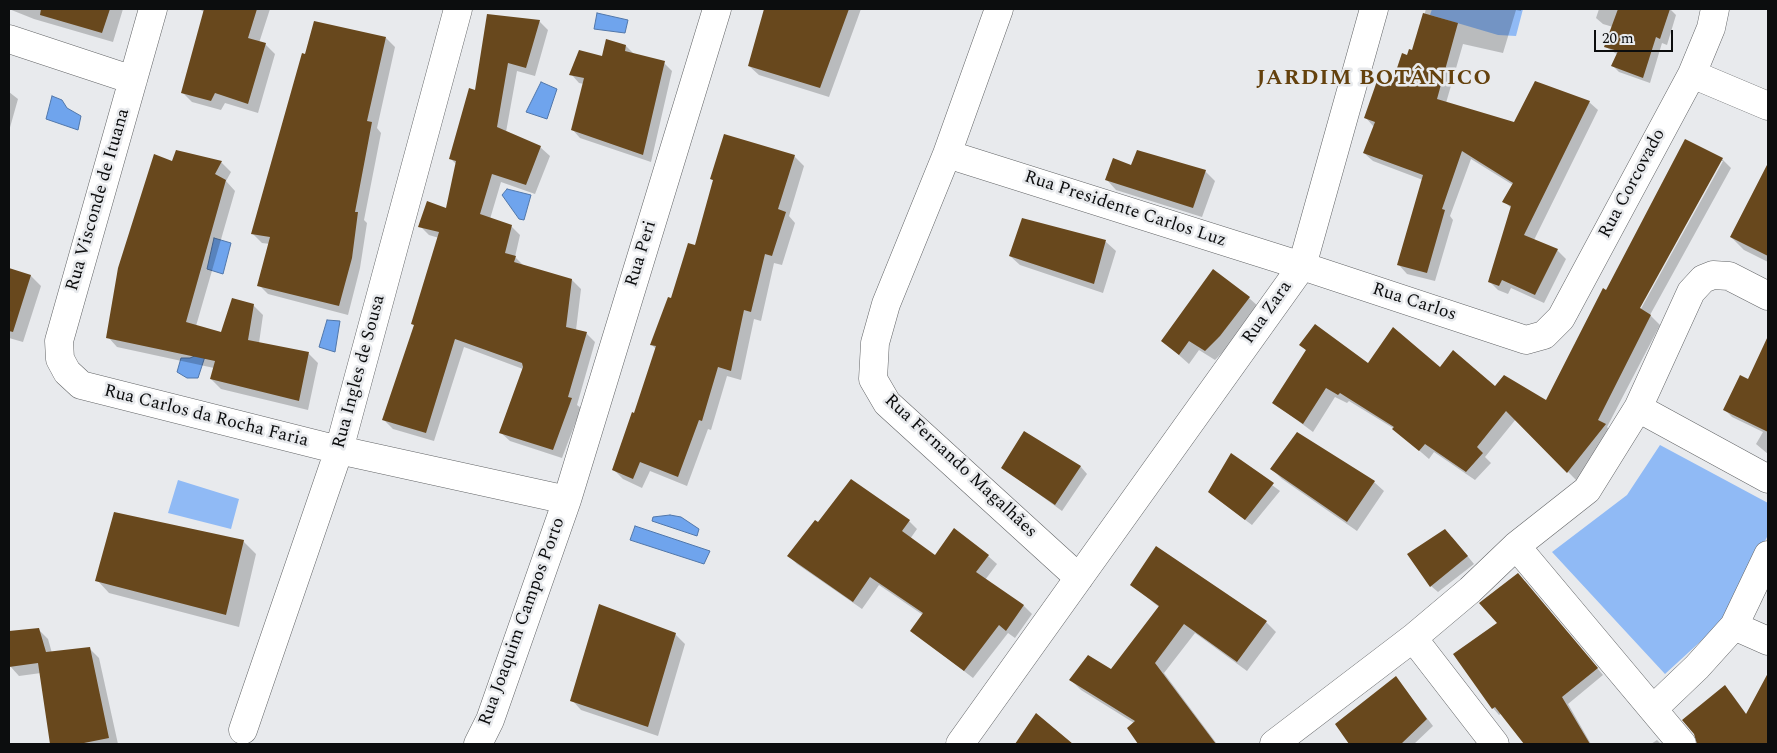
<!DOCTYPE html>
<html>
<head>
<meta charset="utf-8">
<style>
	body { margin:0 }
	#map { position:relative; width:1777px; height:753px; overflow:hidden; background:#e8eaed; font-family:Spectral,serif }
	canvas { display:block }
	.frame { position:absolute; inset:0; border:10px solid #0c0d0e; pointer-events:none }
	.scale { position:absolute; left:1594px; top:30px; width:79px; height:22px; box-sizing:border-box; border:2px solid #0c0d0e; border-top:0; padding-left:6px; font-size:15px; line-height:18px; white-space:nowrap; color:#0c0d0e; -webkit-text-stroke:4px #e8eaed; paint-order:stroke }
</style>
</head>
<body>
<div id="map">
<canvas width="1777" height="753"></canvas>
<div class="frame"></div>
<div class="scale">20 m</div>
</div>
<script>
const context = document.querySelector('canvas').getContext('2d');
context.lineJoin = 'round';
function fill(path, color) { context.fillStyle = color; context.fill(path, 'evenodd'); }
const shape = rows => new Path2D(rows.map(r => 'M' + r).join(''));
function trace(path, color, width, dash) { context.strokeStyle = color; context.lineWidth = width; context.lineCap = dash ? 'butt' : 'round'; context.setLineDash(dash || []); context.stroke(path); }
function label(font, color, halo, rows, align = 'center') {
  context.font = font + ' Spectral,serif'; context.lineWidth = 5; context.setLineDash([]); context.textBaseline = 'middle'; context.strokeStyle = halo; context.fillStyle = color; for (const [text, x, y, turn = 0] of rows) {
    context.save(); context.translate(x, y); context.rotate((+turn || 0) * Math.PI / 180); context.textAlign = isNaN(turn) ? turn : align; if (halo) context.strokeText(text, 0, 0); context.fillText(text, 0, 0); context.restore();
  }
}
const green = shape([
	[1432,9,1523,9,1516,36,1498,35,1430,15],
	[1660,445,1768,503,1768,535,1725,619,1665,674,1552,552,1627,495],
	[178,480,239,499,231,529,168,513]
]);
const water = shape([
	[597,13,628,20,625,33,594,29,597,13],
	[541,82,557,89,547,119,526,112,541,82],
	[52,96,62,100,67,108,81,116,78,130,46,119,52,96],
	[507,189,531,195,524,220,519,219,502,195,507,189],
	[214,238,231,243,223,274,207,269,214,238],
	[327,320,340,321,335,352,319,347,327,320],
	[211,338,198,378,187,378,177,372,181,358,190,358,197,355,211,338],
	[670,515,681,517,699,529,697,536,652,521,653,517,670,515],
	[635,526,710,551,704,564,630,540,635,526]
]);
const shadow = shape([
	[9,9,123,9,113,42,34,19],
	[199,9,270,9,259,43,265,44,275,54,258,113,225,103,221,110,192,102,182,92,204,12],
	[768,9,861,9,829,97,759,75,749,66],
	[1426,9,1521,9,1521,11,1516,10,1503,53,1463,44,1446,103,1515,123,1589,102,1598,110,1534,240,1557,250,1566,259,1544,303,1511,288,1508,294,1498,290,1489,281,1512,209,1504,201,1513,185,1471,159,1450,216,1453,220,1435,281,1407,274,1399,265,1423,180,1373,161,1364,153,1374,127,1366,118,1392,87,1413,52],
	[1599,9,1670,9,1676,15,1667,45,1662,43,1650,83,1619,72,1613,66,1618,55,1606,47,1613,27,1603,24,1596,18],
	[539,21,548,30,535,76,517,71,506,132,540,147,550,156,535,194,501,182,490,219,511,226,520,235,515,257,524,266,572,280,581,289,576,330,586,333,595,342,577,405,581,408,562,458,510,441,500,432,523,369,464,347,434,441,393,429,384,420,415,326,439,238,429,235,420,226,447,209,457,165,450,158,476,92],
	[386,38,395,47,377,128,381,133,364,220,367,223,360,268,348,315,268,294,259,285,270,244,262,243,252,233],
	[626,46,634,54,664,63,672,71,651,162,580,138,572,129,584,84,579,83,571,74],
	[9,92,18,99,9,131],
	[1686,141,1722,159,1731,168,1650,315,1660,325,1607,427,1614,434,1577,481,1516,419,1485,457,1491,463,1475,480,1434,452,1429,459,1393,428,1349,401,1347,403,1335,397,1313,432,1274,403,1307,351,1301,345,1315,326,1368,365,1393,329,1440,369,1453,352,1495,388,1504,376,1546,402,1604,290,1607,291],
	[1720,161,1723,161,1638,314,1636,313],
	[794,156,804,166,789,216,795,223,782,265,774,263,761,321,754,319,741,380,727,376,711,430,708,429,687,486,650,471,642,488,623,479,613,469,635,414,656,349,651,344,696,247,714,181,711,179],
	[221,162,231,172,226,181,235,191,196,326,222,334,253,305,263,315,259,343,308,353,318,363,308,410,221,389,211,379,214,368,117,347,108,337,173,163],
	[1768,166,1768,262,1744,250,1731,237],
	[1132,167,1205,171,1215,181,1202,217,1116,190,1107,180],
	[1023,219,1106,242,1116,251,1103,293,1020,265,1010,256],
	[9,269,31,276,41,286,23,342,9,338],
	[1249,298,1259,307,1230,345,1215,360,1199,350,1189,364,1163,341],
	[1768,339,1768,454,1756,444,1763,432,1732,417,1724,409,1749,380],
	[1024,433,1081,467,1087,474,1062,511,1003,468],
	[1232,455,1280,491,1252,525,1216,498],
	[1272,469,1374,482,1384,491,1357,531,1282,479],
	[909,521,917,529,910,539,935,557,988,556,997,564,985,580,1024,606,1032,614,1015,638,1008,633,973,678,912,631,923,615,879,585,862,609,797,564,789,556,819,524],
	[1452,537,1474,564,1438,592,1431,586],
	[243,541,256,554,239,627,109,593,97,580],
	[1525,581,1603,675,1568,704,1591,744,1526,744,1502,713,1499,715,1493,708,1499,623],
	[1132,585,1266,622,1276,632,1247,671,1195,633,1164,673,1217,744,1140,744,1129,728,1134,723,1081,690,1071,680,1111,671,1160,608],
	[38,629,48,639,52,653,89,648,99,658,118,744,51,744,41,673,19,676,10,666,9,662,9,632],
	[675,634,685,644,658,736,581,710,572,700],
	[1768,675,1768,744,1720,744,1716,740,1711,744,1698,744,1731,693,1747,715],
	[1396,678,1433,726,1414,744,1351,744,1337,724],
	[1036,714,1067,740,1070,744,1017,744],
	[1657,740,1661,744,1651,744]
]);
const building = shape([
	[41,9,110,9,102,33,40,15],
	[204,9,257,9,248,38,266,43,248,104,215,93,211,101,181,93],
	[764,9,849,9,820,88,748,66],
	[1618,9,1670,9,1660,39,1656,37,1643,78,1611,66,1618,51,1604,47],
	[1423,13,1458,23,1437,99,1514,122,1535,81,1590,101,1524,235,1558,249,1535,295,1502,280,1499,286,1488,282,1511,206,1502,202,1513,183,1462,151,1442,209,1445,210,1427,273,1397,265,1423,175,1363,153,1375,122,1364,118,1377,81,1391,86,1402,53,1407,55,1409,49,1412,50],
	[487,14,540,20,526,68,508,63,497,127,541,146,526,185,492,174,480,214,512,225,505,253,516,256,514,262,572,279,566,327,587,332,568,397,572,398,553,450,499,433,523,367,522,363,455,339,426,433,382,420,414,325,411,324,439,232,418,227,427,201,446,208,456,161,449,159,469,88,475,90],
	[314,21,386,37,367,121,372,122,355,212,358,212,352,258,339,306,257,286,270,237,251,234,302,53,305,54],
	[606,39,626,45,625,51,665,61,643,155,571,130,584,78,569,75,579,50,602,56],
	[724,134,795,155,778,209,786,212,772,256,765,254,751,312,744,310,731,371,718,367,702,421,699,420,678,477,640,462,633,479,612,470,632,412,634,413,656,346,650,345,668,297,671,298,688,243,695,245,713,180,710,179],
	[1685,139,1723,158,1640,308,1651,315,1598,420,1606,424,1567,473,1506,411,1477,447,1483,453,1466,472,1425,444,1419,451,1392,429,1394,427,1340,393,1338,395,1326,388,1303,424,1272,403,1306,350,1299,345,1315,324,1368,363,1393,327,1440,367,1453,350,1495,386,1504,375,1546,400,1603,288,1606,290],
	[176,150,222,161,215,174,226,180,186,322,221,332,232,298,254,304,248,340,309,352,299,401,210,379,215,361,106,338,118,268,154,154,172,161],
	[1137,150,1206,170,1193,208,1105,180,1113,158,1131,165],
	[1768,163,1768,256,1730,237],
	[1022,218,1106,240,1094,284,1009,256],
	[9,268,31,275,13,332,9,331],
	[1213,269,1250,297,1220,336,1205,351,1189,341,1179,355,1161,341],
	[1768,336,1768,432,1723,410,1740,375,1748,379],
	[1024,431,1081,466,1055,505,1001,468],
	[1297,432,1375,481,1347,522,1270,469],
	[1231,453,1274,483,1245,520,1208,492],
	[851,479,910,520,902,531,935,555,954,528,989,555,976,572,1024,605,1006,631,999,625,964,671,910,631,923,613,870,577,853,602,787,556,815,520,818,522],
	[114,512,244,540,226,615,95,581],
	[1445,529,1468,556,1430,587,1407,554],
	[1156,546,1267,621,1237,662,1184,624,1155,663,1216,744,1138,744,1127,728,1135,721,1069,680,1088,655,1111,669,1159,606,1130,585],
	[1518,573,1598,668,1562,697,1590,744,1524,744,1495,707,1492,709,1453,654,1497,623,1479,603],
	[599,604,676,633,648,727,570,701],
	[39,628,46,652,90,647,109,738,79,744,50,744,38,663,9,667,9,631],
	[1768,673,1768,744,1697,744,1694,734,1682,720,1725,685,1746,714],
	[1396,676,1427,719,1401,744,1349,744,1335,724],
	[1036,713,1073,744,1015,744]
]);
const minor = shape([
	[153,9,59,341,60,359,67,372,81,385,339,450,567,500],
	[999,9,947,154,886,304,875,343,873,379,887,403,1079,578],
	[9,39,133,80],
	[1692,74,1768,106],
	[947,154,1302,266,1526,340,1544,335,1561,318,1692,74,1711,28,1715,9],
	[1638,408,1691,292,1703,279,1713,275,1729,276,1768,296],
	[1516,546,1682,744],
	[1734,626,1768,641],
	[1413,638,1495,744],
	[1653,709,1697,667,1734,626,1768,555],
	[243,730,339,450,458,9],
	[478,744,490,720,567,500,717,9],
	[960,744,1302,266,1374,9],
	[1274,744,1413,638,1470,590,1516,546,1587,490,1638,408,1768,479]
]);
const streetNames = [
	["Rua Corcovado",1633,184,-62],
	["Rua Visconde de Ituana",99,200,-74],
	["Rua Presidente Carlos Luz",1125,210,18],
	["Rua Peri",642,254,-73],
	["Rua Carlos",1414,303,18],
	["Rua Zara",1268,313,-55],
	["Rua Ingles de Sousa",360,372,-75],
	["Rua Carlos da Rocha Faria",206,417,14],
	["Rua Fernando Magalhães",960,467,43],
	["Rua Joaquim Campos Porto",523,622,-70]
];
const districtNames = [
	["JARDIM BOTÂNICO",1374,80]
];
fill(green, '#90baf5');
fill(water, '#6fa4ed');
trace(water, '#5177aa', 1);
fill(shadow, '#0003');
fill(building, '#68481d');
trace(minor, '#636567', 29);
trace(minor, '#fff', 28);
label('18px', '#0c0d0e', '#e8eaed', streetNames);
context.letterSpacing = '1px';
label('bold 22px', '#64410d', '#e8eaed', districtNames);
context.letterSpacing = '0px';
</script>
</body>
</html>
